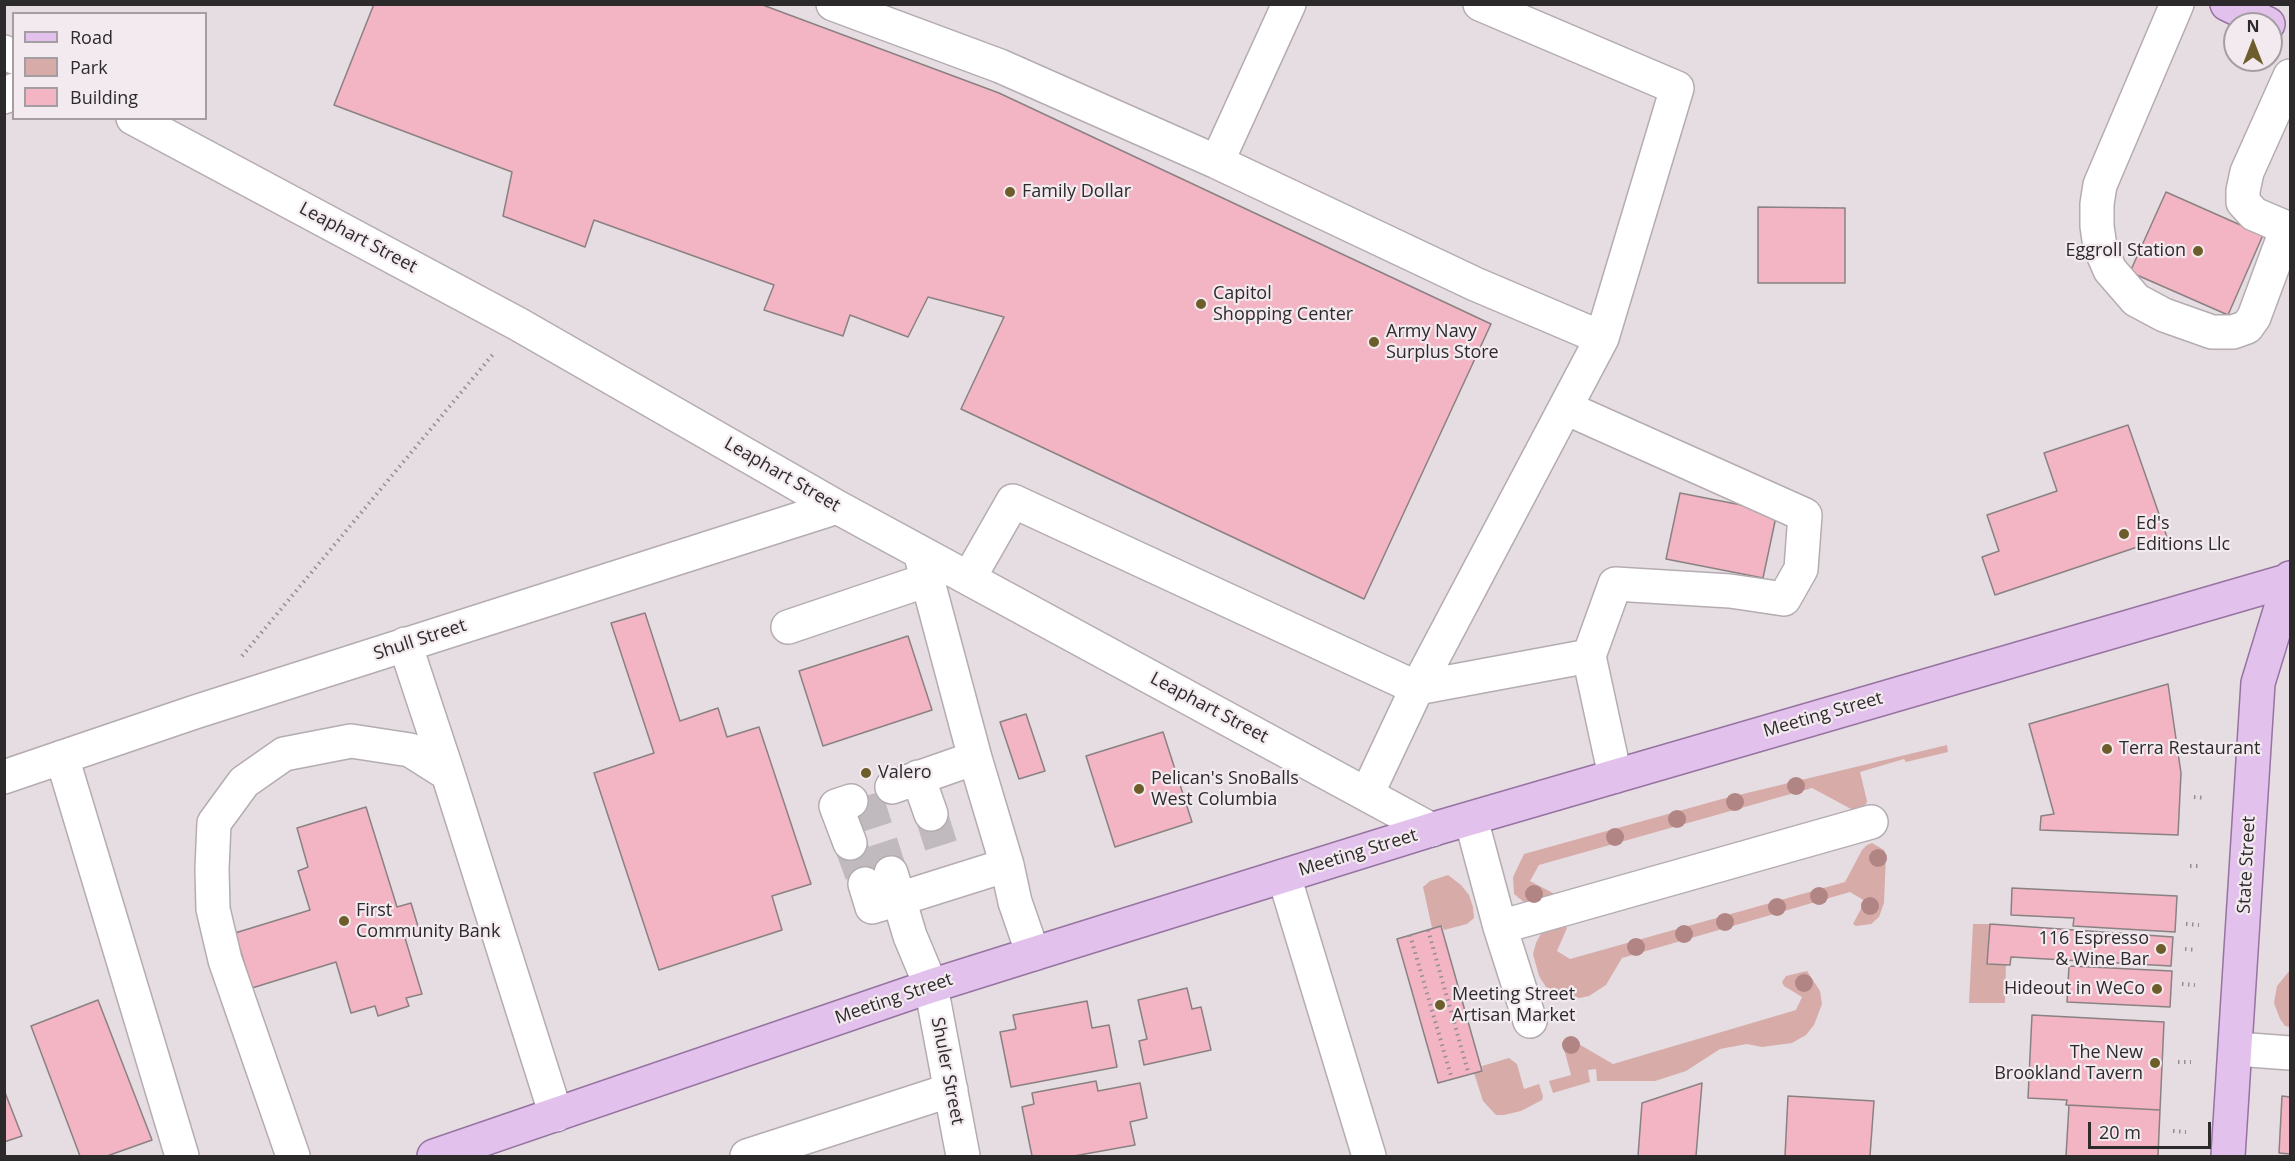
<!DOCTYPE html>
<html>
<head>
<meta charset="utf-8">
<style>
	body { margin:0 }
	#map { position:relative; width:2295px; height:1161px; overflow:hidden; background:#e5dde2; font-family:"Open Sans",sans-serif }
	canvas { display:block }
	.frame { position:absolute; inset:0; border:6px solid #2d2a2b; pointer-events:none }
	.legend { position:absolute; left:12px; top:12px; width:195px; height:108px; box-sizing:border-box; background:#f3eaef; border:2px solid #a49da1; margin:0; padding:8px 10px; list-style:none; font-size:18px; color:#2d2a2b }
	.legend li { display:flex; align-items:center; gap:12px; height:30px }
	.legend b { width:30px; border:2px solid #a49da1 }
	.north { position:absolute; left:2223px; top:12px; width:60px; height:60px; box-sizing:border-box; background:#f3eaef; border:2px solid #a49da1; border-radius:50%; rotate:0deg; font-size:16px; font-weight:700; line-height:24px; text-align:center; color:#2d2a2b }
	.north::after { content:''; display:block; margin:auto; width:21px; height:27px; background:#6c5d2a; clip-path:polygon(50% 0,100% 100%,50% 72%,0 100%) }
	.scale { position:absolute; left:2088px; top:1122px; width:123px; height:27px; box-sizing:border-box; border:3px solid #2d2a2b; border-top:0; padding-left:8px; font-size:18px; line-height:21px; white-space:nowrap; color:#2d2a2b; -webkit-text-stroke:4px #f3eaef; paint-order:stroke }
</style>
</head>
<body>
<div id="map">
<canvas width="2295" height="1161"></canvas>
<div class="frame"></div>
<ul class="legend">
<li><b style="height:8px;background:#e2c2ec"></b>Road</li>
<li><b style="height:16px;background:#d7aca8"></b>Park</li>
<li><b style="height:16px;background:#f3b4c3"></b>Building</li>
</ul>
<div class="north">N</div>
<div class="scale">20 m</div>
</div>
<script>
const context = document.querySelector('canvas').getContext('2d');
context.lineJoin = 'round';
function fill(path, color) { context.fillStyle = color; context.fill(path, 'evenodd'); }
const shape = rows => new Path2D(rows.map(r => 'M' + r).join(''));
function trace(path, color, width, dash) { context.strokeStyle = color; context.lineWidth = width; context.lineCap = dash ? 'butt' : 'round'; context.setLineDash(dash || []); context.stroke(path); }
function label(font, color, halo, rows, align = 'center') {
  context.font = font + ' "Open Sans",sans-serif'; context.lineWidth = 4.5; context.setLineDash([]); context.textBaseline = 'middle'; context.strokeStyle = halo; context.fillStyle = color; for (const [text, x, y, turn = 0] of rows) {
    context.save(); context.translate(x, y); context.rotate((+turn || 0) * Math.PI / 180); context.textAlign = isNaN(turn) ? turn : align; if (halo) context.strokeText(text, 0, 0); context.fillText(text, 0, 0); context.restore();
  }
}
const green = shape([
	[1947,745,1948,752,1906,762,1904,759,1860,772,1867,801,1864,809,1853,810,1812,788,1539,865,1530,881,1553,893,1554,896,1530,904,1525,903,1514,894,1513,877,1524,854,1722,799],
	[1872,843,1884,850,1886,855,1884,903,1879,917,1871,924,1856,926,1853,924,1865,901,1850,892,1622,958,1606,985,1589,996,1580,998,1557,994,1546,987,1539,976,1533,954,1536,943,1543,930,1563,924,1567,928,1557,951,1570,959,1845,882,1862,850,1867,845],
	[1448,875,1461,885,1469,895,1473,907,1474,918,1467,924,1444,930,1442,926,1432,928,1423,887,1430,881],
	[1973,924,1990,924,1987,964,2006,965,2005,1003,1969,1003],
	[2290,970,2289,1009,2290,1027,2285,1026,2280,1019,2274,1003,2277,986],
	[1807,971,1820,991,1822,1004,1814,1025,1806,1035,1792,1043,1762,1047,1747,1044,1720,1049,1686,1071,1655,1081,1597,1081,1596,1069,1588,1070,1590,1082,1553,1093,1549,1081,1571,1075,1563,1045,1565,1039,1570,1039,1613,1064,1796,1010,1802,997,1784,986,1782,982,1786,976],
	[1509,1058,1517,1064,1524,1089,1539,1084,1543,1096,1542,1100,1521,1111,1504,1115,1496,1115,1483,1101,1474,1073,1483,1071,1482,1066]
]);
const building = shape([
	[374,4,760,4,999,93,1491,324,1364,599,961,409,1004,317,928,297,908,337,850,315,843,336,764,310,774,285,594,220,585,247,503,216,512,172,334,105,374,4],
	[2166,192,2263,235,2228,315,2130,272,2166,192],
	[1758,207,1845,208,1845,283,1758,283,1758,207],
	[2128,425,2167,537,1995,595,1982,557,1999,551,1987,515,2057,491,2044,453,2128,425],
	[1680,493,1777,512,1763,578,1666,559,1680,493],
	[645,613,680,721,718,708,727,737,759,727,811,884,772,896,782,930,659,970,594,773,654,753,611,623,645,613],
	[908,636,932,710,823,746,799,671,908,636],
	[2168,684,2181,773,2178,835,2040,830,2041,816,2054,814,2029,724,2168,684],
	[1026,714,1045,771,1019,779,1000,722,1026,714],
	[1163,732,1192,822,1115,847,1086,756,1163,732],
	[366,807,397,907,411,903,420,933,405,938,422,994,406,998,409,1006,378,1016,375,1006,351,1013,336,962,252,988,235,933,310,910,298,871,308,867,297,828,366,807],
	[2012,888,2177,896,2175,932,2073,926,2074,918,2011,915,2012,888],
	[1990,924,2173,937,2171,966,2011,957,2010,965,1987,964,1990,924],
	[1441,926,1482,1071,1438,1083,1397,939,1441,926],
	[2069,966,2172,971,2170,1007,2067,1002,2069,966],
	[1187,988,1192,1009,1201,1007,1211,1050,1144,1065,1139,1041,1147,1039,1138,1000,1187,988],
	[98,1000,152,1140,107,1156,80,1156,31,1026,98,1000],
	[1087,1001,1092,1028,1109,1025,1117,1067,1011,1087,1000,1032,1016,1029,1013,1015,1087,1001],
	[2032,1015,2164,1022,2160,1110,2066,1105,2067,1100,2028,1098,2032,1015],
	[1096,1081,1098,1091,1140,1083,1147,1118,1130,1122,1135,1145,1074,1156,1032,1156,1022,1107,1034,1104,1032,1093,1096,1081],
	[1702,1083,1696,1156,1638,1156,1642,1103,1702,1083],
	[4,1090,22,1136,4,1142,4,1090],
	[1788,1096,1874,1101,1870,1156,1785,1156,1788,1096],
	[2282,1096,2290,1097,2290,1154,2279,1153,2282,1096],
	[2069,1105,2160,1110,2158,1156,2066,1156,2069,1105]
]);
const minorTunnel = shape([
	[866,796,891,873],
	[931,814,945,858],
	[850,843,865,884]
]);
const path = shape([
	[242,656,494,353],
	[2194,797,2206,798],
	[2190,866,2202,866],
	[2186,924,2199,925],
	[1428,930,1469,1075],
	[1410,935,1452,1079],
	[2185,949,2197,950],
	[2182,984,2195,985],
	[2178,1062,2191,1062],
	[2173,1131,2186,1132]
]);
const minor = shape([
	[833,4,1000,66,1217,162,1289,4],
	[2177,4,2100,185,2097,204,2097,226,2100,247,2110,270,2136,300,2164,315,2212,332,2233,332,2247,327,2254,317,2287,228,2254,214,2243,202,2243,191,2247,172,2290,76],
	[4,52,14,57],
	[4,97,14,90],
	[133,118,518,324,837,507,1432,830],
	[1217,162,1475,284,1602,338,1677,88,1480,4],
	[1566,408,1805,515,1801,569,1784,599,1730,591,1615,584,1589,656],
	[920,552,975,758,1007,865],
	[969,578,1013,501,1417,688,1589,656,1615,776],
	[788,627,927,580],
	[405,644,448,774],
	[62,757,182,1156],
	[4,777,195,712,837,507],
	[918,777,931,814],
	[892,787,975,758],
	[1367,794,1417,688,1602,338],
	[1471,819,1500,927,1530,1021],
	[850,843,836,806,851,801],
	[1284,876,1369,1156],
	[865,884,872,907,899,899,891,873],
	[1500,927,1871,822],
	[2236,1049,2290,1053],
	[293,1156,225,960,213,909,212,869,214,823,244,782,284,754,351,741,410,750,448,774,556,1115],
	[747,1156,951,1090],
	[963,1156,931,986,910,936,899,899,1007,865,1015,902,1033,954]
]);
const major = shape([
	[2227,4,2268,24],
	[434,1156,931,986,1033,954,1437,828,2290,580],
	[2228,1156,2258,683,2290,578]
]);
const trees = [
	[1796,786],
	[1735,802],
	[1677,819],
	[1615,837],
	[1878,858],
	[1534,894],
	[1819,896],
	[1870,906],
	[1777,907],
	[1725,922],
	[1684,934],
	[1636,947],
	[1804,983],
	[1571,1045]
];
const markers = [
	[1010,192,6,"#6c5d2a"],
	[2198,251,6,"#6c5d2a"],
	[1201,304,6,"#6c5d2a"],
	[1374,342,6,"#6c5d2a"],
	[2124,534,6,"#6c5d2a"],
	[2107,749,6,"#6c5d2a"],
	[866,773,6,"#6c5d2a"],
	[1139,789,6,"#6c5d2a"],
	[344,921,6,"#6c5d2a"],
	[2161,949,6,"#6c5d2a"],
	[2157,989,6,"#6c5d2a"],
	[1440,1005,6,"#6c5d2a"],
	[2155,1063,6,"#6c5d2a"]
];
const poiNames = [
	["Family Dollar",1022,192],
	["Eggroll Station",2186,251,"right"],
	["Capitol",1213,294],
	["Shopping Center",1213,315],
	["Army Navy",1386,332],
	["Surplus Store",1386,353],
	["Ed's",2136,524],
	["Editions Llc",2136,545],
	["Terra Restaurant",2119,749],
	["Valero",878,773],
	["Pelican's SnoBalls",1151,779],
	["West Columbia",1151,800],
	["First",356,911],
	["Community Bank",356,932],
	["116 Espresso",2149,939,"right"],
	["& Wine Bar",2149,960,"right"],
	["Hideout in WeCo",2145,989,"right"],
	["Meeting Street",1452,995],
	["Artisan Market",1452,1016],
	["The New",2143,1053,"right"],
	["Brookland Tavern",2143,1074,"right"]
];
const streetNames = [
	["Leaphart Street",358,238,28],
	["Leaphart Street",782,475,30],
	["Shull Street",420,640,-18],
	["Leaphart Street",1209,708,28],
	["Meeting Street",1823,715,-16],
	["Meeting Street",1358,853,-17],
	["State Street",2247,865,-87],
	["Meeting Street",894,999,-19],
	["Shuler Street",947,1071,79]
];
fill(green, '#d7aca8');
fill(building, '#f3b4c3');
trace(building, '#8a8183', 1.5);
trace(minorTunnel, '#c0b9bd', 33, [33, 16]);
trace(minor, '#b4acb1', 36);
trace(major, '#9673a1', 36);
trace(path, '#938e91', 4, [1.5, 4.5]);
trace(minor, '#fff', 33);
trace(major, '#e2c2ec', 33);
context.fillStyle = '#b28585';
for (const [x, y] of trees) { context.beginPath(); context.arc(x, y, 9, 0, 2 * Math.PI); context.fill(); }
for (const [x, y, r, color] of markers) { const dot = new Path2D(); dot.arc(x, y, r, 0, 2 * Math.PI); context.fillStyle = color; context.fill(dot); trace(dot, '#f3eaef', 2); }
label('18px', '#2d2a2b', '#f3eaef', poiNames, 'left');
label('18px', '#2d2a2b', '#f3eaef', streetNames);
</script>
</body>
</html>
